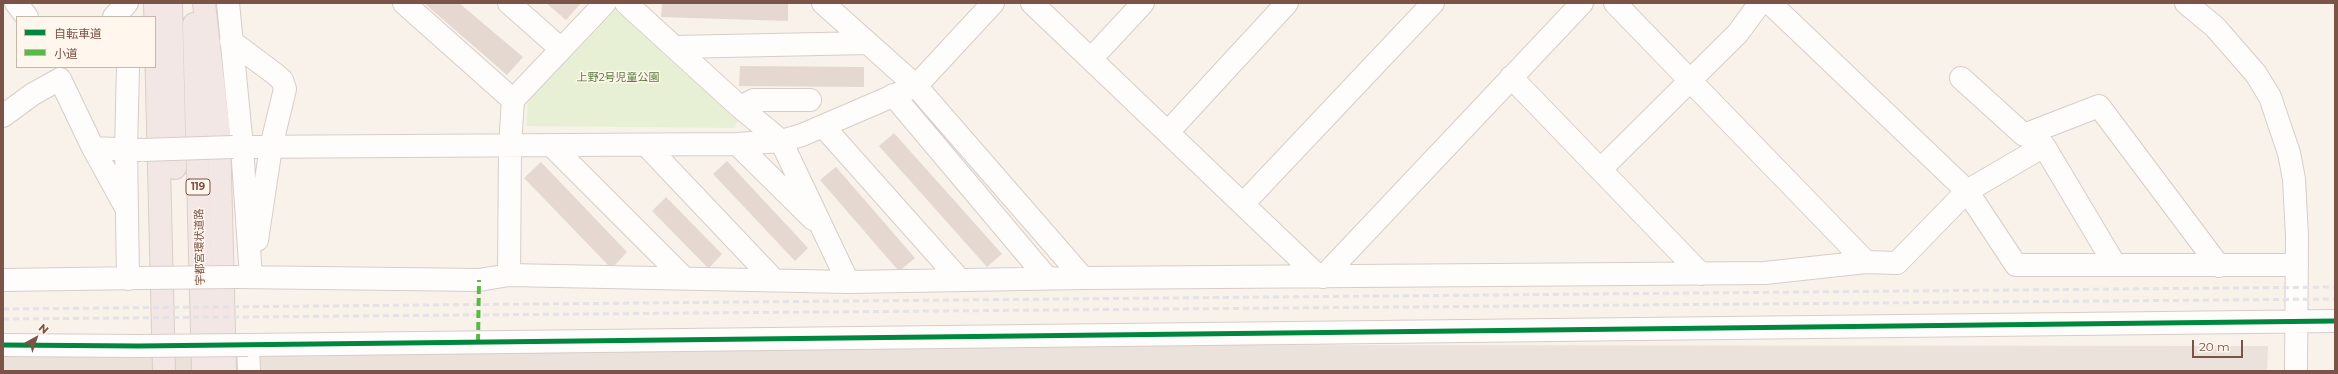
<!DOCTYPE html>
<html>
<head>
<meta charset="utf-8">
<style>
	body { margin:0 }
	#map { position:relative; width:2338px; height:374px; overflow:hidden; background:#f8f2eb; font-family:Montserrat,"Noto Sans JP",sans-serif }
	canvas { display:block }
	.frame { position:absolute; inset:0; border:4px solid #7b5347; pointer-events:none }
	.legend { position:absolute; left:16px; top:16px; width:140px; height:52px; box-sizing:border-box; background:#fff6ed; border:1px solid #cab5ab; margin:0; padding:5px 7px; list-style:none; font-size:12px; color:#7b5347 }
	.legend li { display:flex; align-items:center; gap:8px; height:20px }
	.legend b { width:20px; border:1px solid #cab5ab }
	.north { position:absolute; left:16px; top:318px; width:40px; height:40px; -webkit-text-stroke:3px #fff6ed; paint-order:stroke; rotate:40deg; font-size:11px; font-weight:700; line-height:16px; text-align:center; color:#7b5347 }
	.north::after { content:''; display:block; margin:auto; width:14px; height:18px; background:#7b5347; clip-path:polygon(50% 0,100% 100%,50% 72%,0 100%) }
	.scale { position:absolute; left:2192px; top:340px; width:51px; height:18px; box-sizing:border-box; border:2px solid #7b5347; border-top:0; padding-left:5px; font-size:12px; line-height:14px; white-space:nowrap; color:#7b5347; -webkit-text-stroke:3px #fff6ed; paint-order:stroke }
</style>
</head>
<body>
<div id="map">
<canvas width="2338" height="374"></canvas>
<div class="frame"></div>
<ul class="legend">
<li><b style="height:5px;background:#00873e"></b>自転車道</li>
<li><b style="height:5px;background:#58b947"></b>小道</li>
</ul>
<div class="north">N</div>
<div class="scale">20 m</div>
</div>
<script>
const context = document.querySelector('canvas').getContext('2d');
context.lineJoin = 'round';
function fill(path, color) { context.fillStyle = color; context.fill(path, 'evenodd'); }
const shape = rows => new Path2D(rows.map(r => 'M' + r).join(''));
function trace(path, color, width, dash) { context.strokeStyle = color; context.lineWidth = width; context.lineCap = dash ? 'butt' : 'round'; context.setLineDash(dash || []); context.stroke(path); }
function label(font, color, halo, rows, align = 'center') {
  context.font = font + ' Montserrat,"Noto Sans JP",sans-serif'; context.lineWidth = 3; context.setLineDash([]); context.textBaseline = 'middle'; context.strokeStyle = halo; context.fillStyle = color; for (const [text, x, y, turn = 0] of rows) {
    context.save(); context.translate(x, y); context.rotate((+turn || 0) * Math.PI / 180); context.textAlign = isNaN(turn) ? turn : align; if (halo) context.strokeText(text, 0, 0); context.fillText(text, 0, 0); context.restore();
  }
}
const industrial = shape([
	[3,344,2268,346,2267,371,3,371]
]);
const green = shape([
	[616,10,738,118,735,128,526,126,528,101]
]);
const building = shape([
	[424,3,459,3,523,57,507,75],
	[546,3,581,3,566,20],
	[662,3,788,3,788,21,661,17],
	[740,66,864,67,864,87,739,86],
	[894,133,1002,254,987,267,879,146],
	[727,161,808,248,795,261,713,174],
	[541,162,627,252,615,265,608,265,524,178],
	[836,167,915,258,902,269,897,269,820,180],
	[666,197,722,254,710,267,707,267,652,211]
]);
const minor = shape([
	[16,3,27,17],
	[228,3,242,147,251,277],
	[404,3,513,100],
	[509,3,561,49],
	[626,3,740,107,781,141,848,282],
	[823,3,916,86,1083,278],
	[1032,3,1318,276,1323,277],
	[1615,3,1866,262],
	[1770,3,1967,191,2016,265,2297,265],
	[2186,3,2215,27,2256,74,2270,97,2289,153,2294,179,2297,236,2296,371],
	[114,17,127,3],
	[231,41,275,74,282,80,285,89,271,147,257,240],
	[675,47,868,43],
	[1091,59,1143,3],
	[128,67,126,150,128,279],
	[1511,77,1701,274],
	[1961,78,2024,135,2099,106,2219,266],
	[893,95,1047,278],
	[740,107,754,100,810,100],
	[3,116,33,94,60,79,93,148,140,150],
	[823,126,960,280],
	[1168,132,1287,3],
	[737,144,813,219],
	[646,145,774,280],
	[552,146,684,278],
	[233,147,737,144,781,141,802,135,916,86,993,3],
	[93,148,125,206],
	[1601,169,1738,33,1760,3],
	[1243,204,1433,3],
	[509,275,510,146,513,100,605,3],
	[237,277,479,280,509,275,848,282,1083,278,1765,273,1866,262,1897,263,1967,191,2044,146,2115,265],
	[1323,277,1582,3],
	[3,280,141,278],
	[3,345,139,346],
	[249,371,248,345,2335,321]
]);
const highway = shape([
	[155,3,164,371],
	[171,3,175,168],
	[204,3,219,134,225,371],
	[194,24,203,371]
]);
const rail = shape([
	[3,309,2335,287],
	[3,319,2335,299]
]);
const minorBridge = shape([
	[143,150,233,147],
	[141,278,237,277],
	[139,346,248,345]
]);
const quiet = shape([
	[478,342,479,280]
]);
const cycleway = shape([
	[3,345,139,346,2335,321]
]);
const shields = [
	[198,187,24]
];
const shieldNames = [
	["119",198,187]
];
const parkNames = [
	["上野2号児童公園",618,78]
];
const streetNames = [
	["宇都宮環状道路",200,247,-91]
];
fill(industrial, '#ebe2db');
fill(green, '#e7f0d4');
fill(building, '#e5d8d1');
trace(minor, '#d7cdc8', 24);
trace(highway, '#dacec8', 24);
trace(minor, '#fefdfc', 22);
trace(highway, '#f2e7e4', 22);
trace(rail, '#e4e2e5', 3, [6, 4]);
trace(minorBridge, '#d7cdc8', 24, []);
trace(minorBridge, '#fefdfc', 22);
trace(quiet, '#58b947', 4, [8, 4]);
trace(cycleway, '#00873e', 5);
for (const [x, y, w] of shields) { const box = new Path2D(); box.roundRect(x - w / 2, y - 8, w, 16, 3); context.fillStyle = '#fff6ed'; context.fill(box); trace(box, '#7b5347', 1); }
label('bold 10px', '#7b5347', null, shieldNames);
label('11px', '#557b3b', '#fff6ed', parkNames);
label('11px', '#7b5347', '#fff6ed', streetNames);
</script>
</body>
</html>
